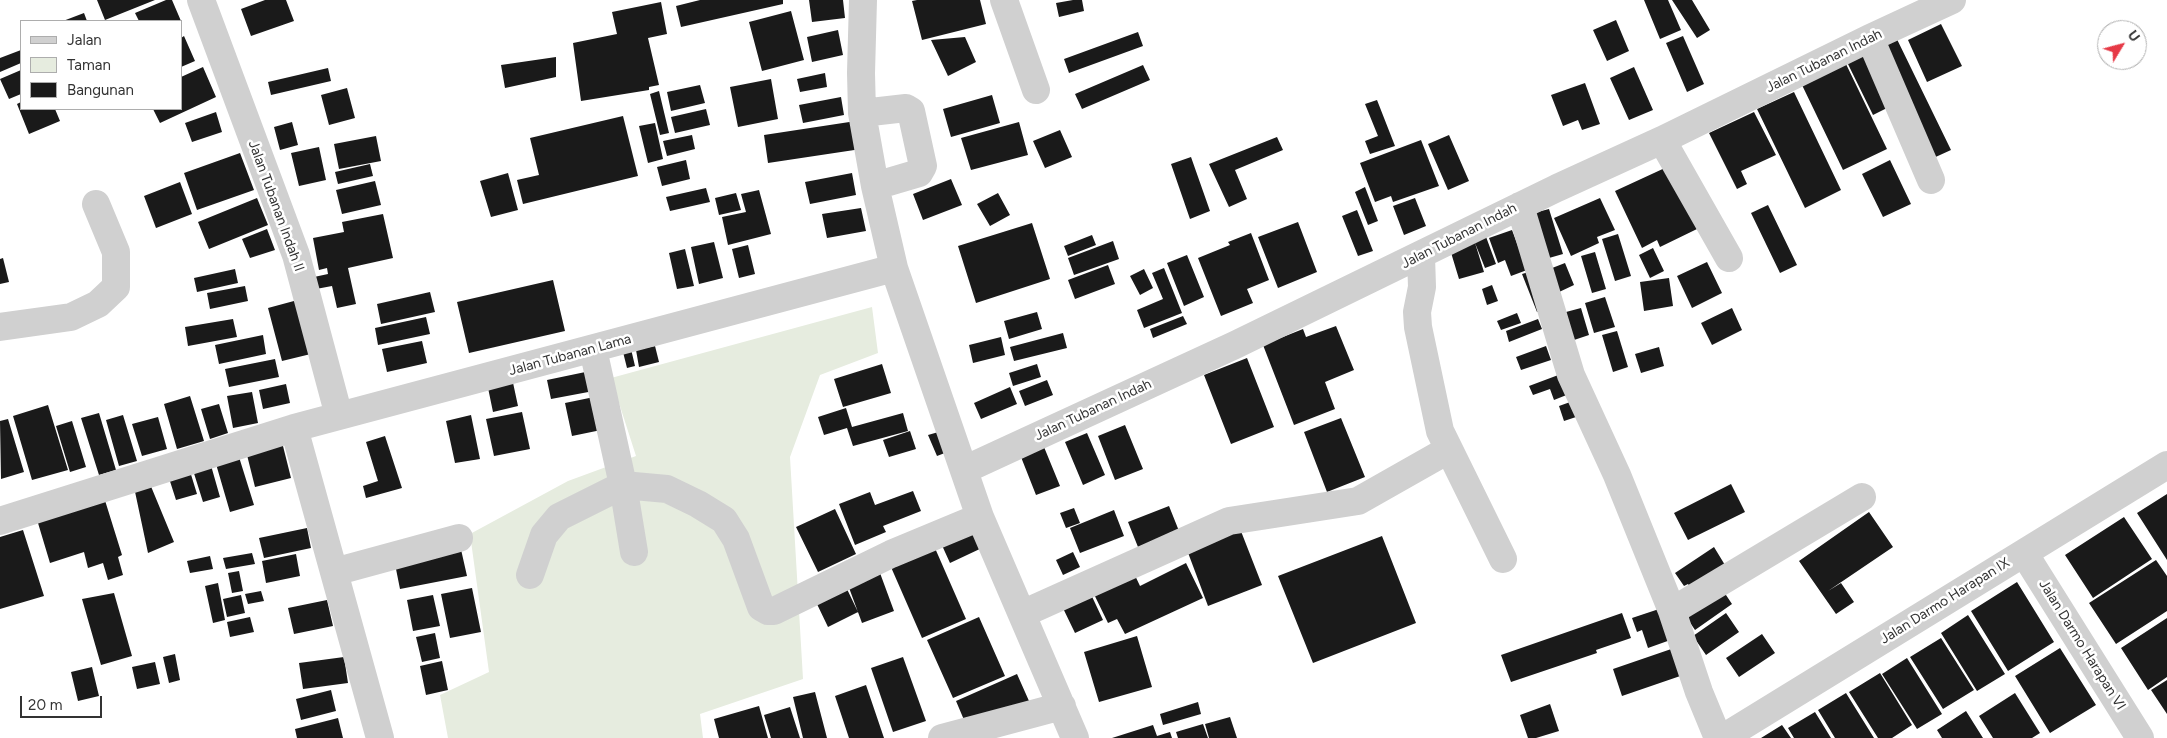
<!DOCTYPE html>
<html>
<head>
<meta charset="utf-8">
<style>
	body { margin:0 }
	#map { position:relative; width:2167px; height:738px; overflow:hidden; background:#fff; font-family:Figtree,sans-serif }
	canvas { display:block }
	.legend { position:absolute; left:20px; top:20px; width:162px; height:90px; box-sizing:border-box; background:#fff; border:1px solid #adadad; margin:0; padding:6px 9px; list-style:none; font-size:15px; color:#333 }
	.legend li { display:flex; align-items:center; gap:10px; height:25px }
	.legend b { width:25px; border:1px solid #adadad }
	.north { position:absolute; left:2097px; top:20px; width:50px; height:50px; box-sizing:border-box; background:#fff; border:1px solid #adadad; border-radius:50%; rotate:53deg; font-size:14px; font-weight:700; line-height:20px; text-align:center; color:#333 }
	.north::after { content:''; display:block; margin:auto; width:18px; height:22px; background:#e63946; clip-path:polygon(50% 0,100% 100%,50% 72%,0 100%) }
	.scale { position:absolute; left:20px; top:696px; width:82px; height:22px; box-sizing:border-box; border:2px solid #333; border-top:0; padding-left:6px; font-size:15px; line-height:18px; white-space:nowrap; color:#333; -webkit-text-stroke:4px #fff; paint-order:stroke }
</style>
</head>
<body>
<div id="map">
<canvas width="2167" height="738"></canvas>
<ul class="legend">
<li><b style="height:6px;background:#d0d0d0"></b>Jalan</li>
<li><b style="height:14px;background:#e6ecdf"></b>Taman</li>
<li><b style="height:14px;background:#1a1a1a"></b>Bangunan</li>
</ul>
<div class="north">U</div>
<div class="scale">20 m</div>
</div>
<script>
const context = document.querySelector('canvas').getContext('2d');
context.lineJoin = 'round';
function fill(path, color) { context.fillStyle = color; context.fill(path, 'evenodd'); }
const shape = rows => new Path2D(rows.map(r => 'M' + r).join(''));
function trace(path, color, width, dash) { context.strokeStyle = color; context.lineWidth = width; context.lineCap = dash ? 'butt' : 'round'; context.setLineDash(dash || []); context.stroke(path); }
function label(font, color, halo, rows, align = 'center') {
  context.font = font + ' Figtree,sans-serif'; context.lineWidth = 5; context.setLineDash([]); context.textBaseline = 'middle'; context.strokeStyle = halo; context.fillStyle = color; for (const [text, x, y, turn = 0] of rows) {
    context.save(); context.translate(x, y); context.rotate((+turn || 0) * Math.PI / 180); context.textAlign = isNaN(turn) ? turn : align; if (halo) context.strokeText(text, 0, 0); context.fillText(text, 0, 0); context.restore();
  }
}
const green = shape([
	[872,307,878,353,820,375,790,457,803,679,700,714,703,738,448,738,440,695,489,672,470,534,568,481,636,456,611,378]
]);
const building = shape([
	[97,0,155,0,105,20],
	[166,0,172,0,181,21,139,21,135,13],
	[265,0,286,0,294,21,251,36,241,9],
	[700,0,783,0,783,4,681,27,676,6],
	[809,0,843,0,845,18,812,22],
	[917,0,980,0,986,24,922,40,912,1],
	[1073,0,1082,0,1084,11,1059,17,1056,3],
	[1644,0,1668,0,1681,30,1660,39],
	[1672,0,1692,0,1710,30,1697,38],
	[661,2,667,34,648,38,659,85,649,87,649,90,581,101,573,43,617,34,612,12],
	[791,11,804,60,762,71,749,22],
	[84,13,87,21,63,21],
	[1616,20,1629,51,1607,61,1593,30],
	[1941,24,1962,66,1927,82,1908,40],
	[1892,29,1951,150,1929,160,1871,39],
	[838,30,843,55,812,62,807,37],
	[1138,32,1143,46,1069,73,1064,59],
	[184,36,195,61,181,67,181,38],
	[1683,36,1704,84,1687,92,1666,43],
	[965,37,976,62,948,76,931,40],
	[1868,47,1895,104,1873,115,1845,58],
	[21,50,21,63,0,72,0,58],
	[556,57,556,77,505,88,501,65],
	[1846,64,1887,149,1843,170,1802,85],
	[1143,65,1150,80,1082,109,1075,94],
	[203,67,216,97,160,123,153,109,181,109,181,77],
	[1634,67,1653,110,1629,120,1610,78],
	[328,68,331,81,271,95,268,82],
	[21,70,21,94,9,99,0,79],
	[825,73,827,87,800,92,797,79],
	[771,79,778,119,738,127,730,87],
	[1585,83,1600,124,1582,130,1578,120,1563,126,1551,95],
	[700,85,705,103,671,111,667,92],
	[347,88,355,118,329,125,321,95],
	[659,91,669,133,660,135,650,94],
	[1794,92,1841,190,1805,208,1757,109],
	[992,95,1000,123,951,137,943,109],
	[841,97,844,115,803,123,799,105],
	[1377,100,1395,146,1370,154,1365,141,1378,136,1365,104],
	[21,102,21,109,55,109,60,121,29,134,17,104],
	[706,109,710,125,675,133,671,117],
	[216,112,222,132,192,142,185,123],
	[1754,112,1776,155,1741,171,1747,184,1737,189,1709,133],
	[623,116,638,176,523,204,517,180,539,175,530,138],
	[856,121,861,149,768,163,764,135],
	[292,122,298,145,280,150,274,127],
	[1019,122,1028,155,971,170,961,138],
	[655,123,663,159,648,163,639,126],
	[1060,130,1072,157,1045,168,1033,141],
	[692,135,695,149,667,156,663,141],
	[1449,135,1469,181,1448,190,1428,144],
	[376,136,381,161,339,169,334,144],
	[1277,137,1283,150,1235,170,1247,199,1229,207,1209,164],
	[1421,140,1439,186,1393,202,1391,196,1375,202,1360,163],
	[319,147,326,180,299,186,291,153],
	[240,153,254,190,197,210,184,173],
	[1191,157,1210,211,1190,219,1171,164],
	[686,160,690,179,662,186,657,167],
	[1890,160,1911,204,1883,217,1862,174],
	[370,164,373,176,338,184,335,172],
	[1667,167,1697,229,1660,247,1657,240,1642,248,1615,191],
	[508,173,518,210,491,217,480,181],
	[852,173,856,195,810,204,805,182],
	[951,179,962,205,923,220,913,194],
	[375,181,381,205,342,214,336,190],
	[180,182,192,214,156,228,144,196],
	[1365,187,1378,221,1368,225,1355,192],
	[706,188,710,202,670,211,666,197],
	[759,190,771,234,728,245,722,217,746,212,741,194],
	[736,193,741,210,719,215,715,198],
	[998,193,1010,215,990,226,977,204],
	[257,198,268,225,209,249,198,222],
	[1415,198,1426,226,1404,235,1393,206],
	[1600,198,1615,230,1597,237,1599,243,1571,256,1554,218],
	[1768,205,1797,265,1780,273,1751,213],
	[861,208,866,231,827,238,822,214],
	[1549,209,1563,254,1542,260,1530,214],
	[1357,210,1373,251,1358,256,1342,216],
	[383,214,393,258,348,268,356,304,337,308,332,286,316,289,314,277,328,274,327,268,319,270,313,238,344,232,342,222],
	[1298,222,1317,272,1278,288,1258,237],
	[1032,223,1050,279,976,303,958,246],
	[267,229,275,250,250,258,242,239],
	[1512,230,1527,270,1511,276,1505,260,1498,263,1489,238],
	[1251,233,1269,280,1247,289,1253,303,1221,316,1198,258,1230,245,1228,242],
	[1485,234,1496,264,1485,268,1475,243,1484,272,1459,279,1449,246],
	[1618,234,1631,276,1615,281,1602,239],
	[1092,235,1096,245,1068,256,1064,246],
	[1113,241,1119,259,1074,275,1068,258],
	[714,242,723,278,699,284,691,247],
	[748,245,755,274,739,278,732,249],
	[1653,248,1664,271,1650,278,1639,255],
	[685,249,694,286,677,289,669,253],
	[1595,252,1606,289,1592,293,1581,256],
	[1187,255,1204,297,1184,306,1167,263],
	[3,258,9,282,0,284,0,259],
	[1707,262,1722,293,1692,308,1677,276],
	[1565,263,1574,285,1557,293,1547,270],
	[1108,265,1115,284,1075,299,1068,280],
	[1164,268,1182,313,1144,328,1137,310,1163,299,1152,273],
	[235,269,238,283,197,292,194,278],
	[1144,269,1153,288,1140,295,1130,276],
	[1535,270,1549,307,1537,312,1522,274],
	[1669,278,1673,306,1644,311,1640,282],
	[553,280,565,331,469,353,457,302],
	[1492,285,1498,301,1487,305,1482,289],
	[245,286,248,301,210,309,207,293],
	[430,292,435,312,381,324,377,304],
	[1605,297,1615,327,1594,333,1585,303],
	[305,298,319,352,282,361,268,308],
	[1581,308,1589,335,1574,340,1566,312],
	[1732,308,1742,330,1712,345,1701,323],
	[1037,312,1042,329,1009,339,1004,321],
	[1517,313,1521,323,1501,330,1497,321],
	[1183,316,1187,324,1153,338,1150,329],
	[426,317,430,334,378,345,375,328],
	[233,319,237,337,188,346,185,327],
	[1538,319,1542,329,1509,342,1506,331],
	[1336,326,1354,370,1325,382,1335,409,1294,425,1263,345,1303,329,1306,337],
	[1617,331,1628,367,1613,372,1602,335],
	[1063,333,1067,348,1014,361,1010,347],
	[263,335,266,354,219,364,215,345],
	[1001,337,1005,355,973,363,969,345],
	[422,341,427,363,387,372,382,349],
	[621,344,631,349,635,366,627,368],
	[655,346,659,362,639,367,636,350],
	[1546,346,1551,360,1521,370,1516,357],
	[1659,347,1664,366,1641,373,1635,354],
	[1247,358,1274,427,1231,444,1204,375],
	[275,359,279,377,229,387,225,369],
	[882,364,891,393,843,407,834,379],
	[1037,364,1041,377,1013,386,1009,373],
	[595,370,599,390,551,399,547,380],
	[1561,374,1569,394,1554,400,1550,389,1533,395,1529,386],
	[512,378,518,406,493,412,487,383],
	[1047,380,1053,395,1025,406,1019,391],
	[286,384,290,403,263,409,259,390],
	[1010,387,1017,404,981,419,974,403],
	[252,392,258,423,233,428,227,396],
	[190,396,204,441,177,449,164,404],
	[599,396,606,429,572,436,565,403],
	[1573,401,1579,416,1564,421,1559,406],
	[219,404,228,433,210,439,201,409],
	[48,405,68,470,32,480,13,416],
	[846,408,852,427,903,413,908,431,853,446,847,428,824,435,818,417],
	[522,412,530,449,494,456,486,419],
	[99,413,116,470,99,475,81,418],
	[123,415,137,461,119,466,106,420],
	[471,415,480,459,455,463,446,421],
	[158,417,167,449,142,456,132,424],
	[1341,418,1365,477,1327,492,1304,432],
	[8,419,24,472,1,479,0,421],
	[72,421,86,467,70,472,56,426],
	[1125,425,1143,469,1115,480,1098,436],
	[910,431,916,449,889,457,883,440],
	[942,431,950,451,937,456,928,435],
	[1087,433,1105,475,1083,485,1065,442],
	[385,436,402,488,366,498,363,486,378,481,366,442],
	[281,438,291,478,255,487,245,447],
	[1044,447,1060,486,1036,495,1021,457],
	[239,457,254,505,230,512,216,464],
	[210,462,220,497,203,502,192,467],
	[189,468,197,494,176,500,168,475],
	[150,484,174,542,148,553,134,487],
	[1731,484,1745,512,1688,540,1674,513],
	[913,491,921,511,883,526,886,532,855,545,839,504,870,492,875,505],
	[103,494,122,555,118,557,123,575,108,580,103,563,88,568,84,552,50,563,38,523],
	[2167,494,2167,560,2137,513],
	[1169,506,1179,531,1138,547,1128,522],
	[1074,508,1080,523,1066,528,1060,513],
	[835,509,856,554,818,572,796,527],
	[1114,510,1124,536,1080,553,1070,528],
	[1869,512,1893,547,1828,591,1841,583,1854,602,1836,614,1799,561],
	[2124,517,2152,559,2093,598,2065,555],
	[1237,521,1262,585,1208,606,1184,542],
	[975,525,984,547,950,563,940,541],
	[307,528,311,548,264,558,259,538],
	[23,530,44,596,0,609,0,537],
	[1382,536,1416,623,1313,663,1278,576],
	[931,539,966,619,922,638,887,558],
	[460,545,467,576,400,589,394,559],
	[1714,547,1728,570,1694,593,1688,584,1684,586,1675,573],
	[1073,552,1080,567,1063,575,1056,560],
	[252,553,255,564,226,569,223,558],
	[296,554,300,576,266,583,262,561],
	[210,556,213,569,190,573,187,561],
	[2156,560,2167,576,2167,611,2116,644,2089,603],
	[1186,563,1203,598,1125,634,1117,619,1108,623,1090,586,1131,567,1140,586],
	[239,571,243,591,232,593,228,573],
	[880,573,894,611,862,623,848,585],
	[2017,582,2054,642,2008,671,1971,611],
	[218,583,225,620,213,623,205,586],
	[846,587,858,612,828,627,816,602],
	[472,588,481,632,450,638,441,594],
	[1088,588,1103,620,1075,633,1060,602],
	[1722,589,1732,604,1695,630,1685,615],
	[261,591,264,601,248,604,245,594],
	[114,593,132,656,101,665,82,599],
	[241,595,245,613,227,617,223,599],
	[433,595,440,626,413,631,407,600],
	[327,600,333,626,294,634,288,608],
	[1665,607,1676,638,1648,648,1642,630,1637,632,1632,618],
	[1622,613,1631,638,1596,650,1597,653,1511,682,1501,655],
	[1726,613,1739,632,1706,655,1693,636],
	[1968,615,2005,674,1977,691,1941,633],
	[250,617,254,632,230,637,227,622],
	[979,617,1005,676,953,698,927,640],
	[2167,618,2167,677,2148,690,2121,648],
	[435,633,440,658,422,662,416,637],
	[1762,634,1775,653,1739,677,1726,658],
	[1137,636,1152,687,1099,702,1084,652],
	[1941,638,1974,690,1943,709,1910,657],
	[1680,646,1689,673,1622,696,1613,669],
	[2060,648,2096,705,2050,733,2015,676],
	[175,654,180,680,169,683,163,657],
	[344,657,348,683,303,689,299,663],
	[903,657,926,721,893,732,871,668],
	[1907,658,1942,714,1917,729,1882,674],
	[442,661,448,690,426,695,420,666],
	[155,662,160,684,137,689,132,667],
	[92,667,99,696,78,701,71,672],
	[1880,673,1912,725,1892,738,1878,738,1849,692],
	[1017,674,1029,701,967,727,956,701],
	[2167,680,2167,714,2151,690],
	[866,685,884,738,849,738,835,696],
	[331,690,336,711,301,720,296,699],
	[815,692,827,738,803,738,793,697],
	[1846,693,1874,738,1835,738,1818,710],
	[2015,693,2040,733,2032,738,1993,738,1979,716],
	[1198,702,1201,714,1163,725,1160,714],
	[1550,704,1559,731,1536,738,1528,738,1520,715],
	[759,706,768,738,719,738,714,719],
	[790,707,800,738,771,738,764,715],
	[1966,711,1983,738,1942,738,1937,730],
	[1815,712,1831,738,1794,738,1788,728],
	[1230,717,1237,738,1209,738,1205,724],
	[338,718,343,738,297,738,295,729],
	[1203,724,1208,738,1178,738,1176,732],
	[1153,725,1157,736,1170,732,1172,738,1112,738],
	[1782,725,1791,738,1761,738]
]);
const minor = shape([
	[201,0,296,255,339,416],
	[863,0,861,73,862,113,875,186,894,268,980,517,1075,738],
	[1004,0,1036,90],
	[1870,38,1931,180],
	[862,113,906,108,911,111,923,166,919,173,875,186],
	[1662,140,1729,258],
	[1520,206,1571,375,1617,475,1672,611,1699,692,1718,738],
	[1421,256,1422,287,1417,312,1418,327,1440,431,1503,559],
	[0,327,71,317,98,304,116,287,116,252,96,204],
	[593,349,623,485,634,552],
	[294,428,380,738],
	[964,470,1235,345,1557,188,1662,140,1870,38,1952,0],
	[0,521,294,428,894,268],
	[2024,553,2140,738],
	[334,572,459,538],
	[530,575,544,535,559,517,623,485,667,489,698,504,724,520,736,539,761,607,768,611,774,611,891,554,980,517],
	[1672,611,1862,497],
	[1022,614,1229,521,1358,501,1448,450],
	[942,738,1062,706],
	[1723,738,2167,465]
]);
const streetNames = [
	["Jalan Tubanan Indah",1824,61,-26],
	["Jalan Tubanan Indah II",276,206,70],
	["Jalan Tubanan Indah",1459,236,-27],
	["Jalan Tubanan Lama",570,355,-15],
	["Jalan Tubanan Indah",1093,410,-25],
	["Jalan Darmo Harapan IX",1945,601,-32],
	["Jalan Darmo Harapan VI",2082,645,58]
];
fill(green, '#e6ecdf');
fill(building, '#1a1a1a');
trace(minor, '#d0d0d0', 28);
label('14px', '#333', '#fff', streetNames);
</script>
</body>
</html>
